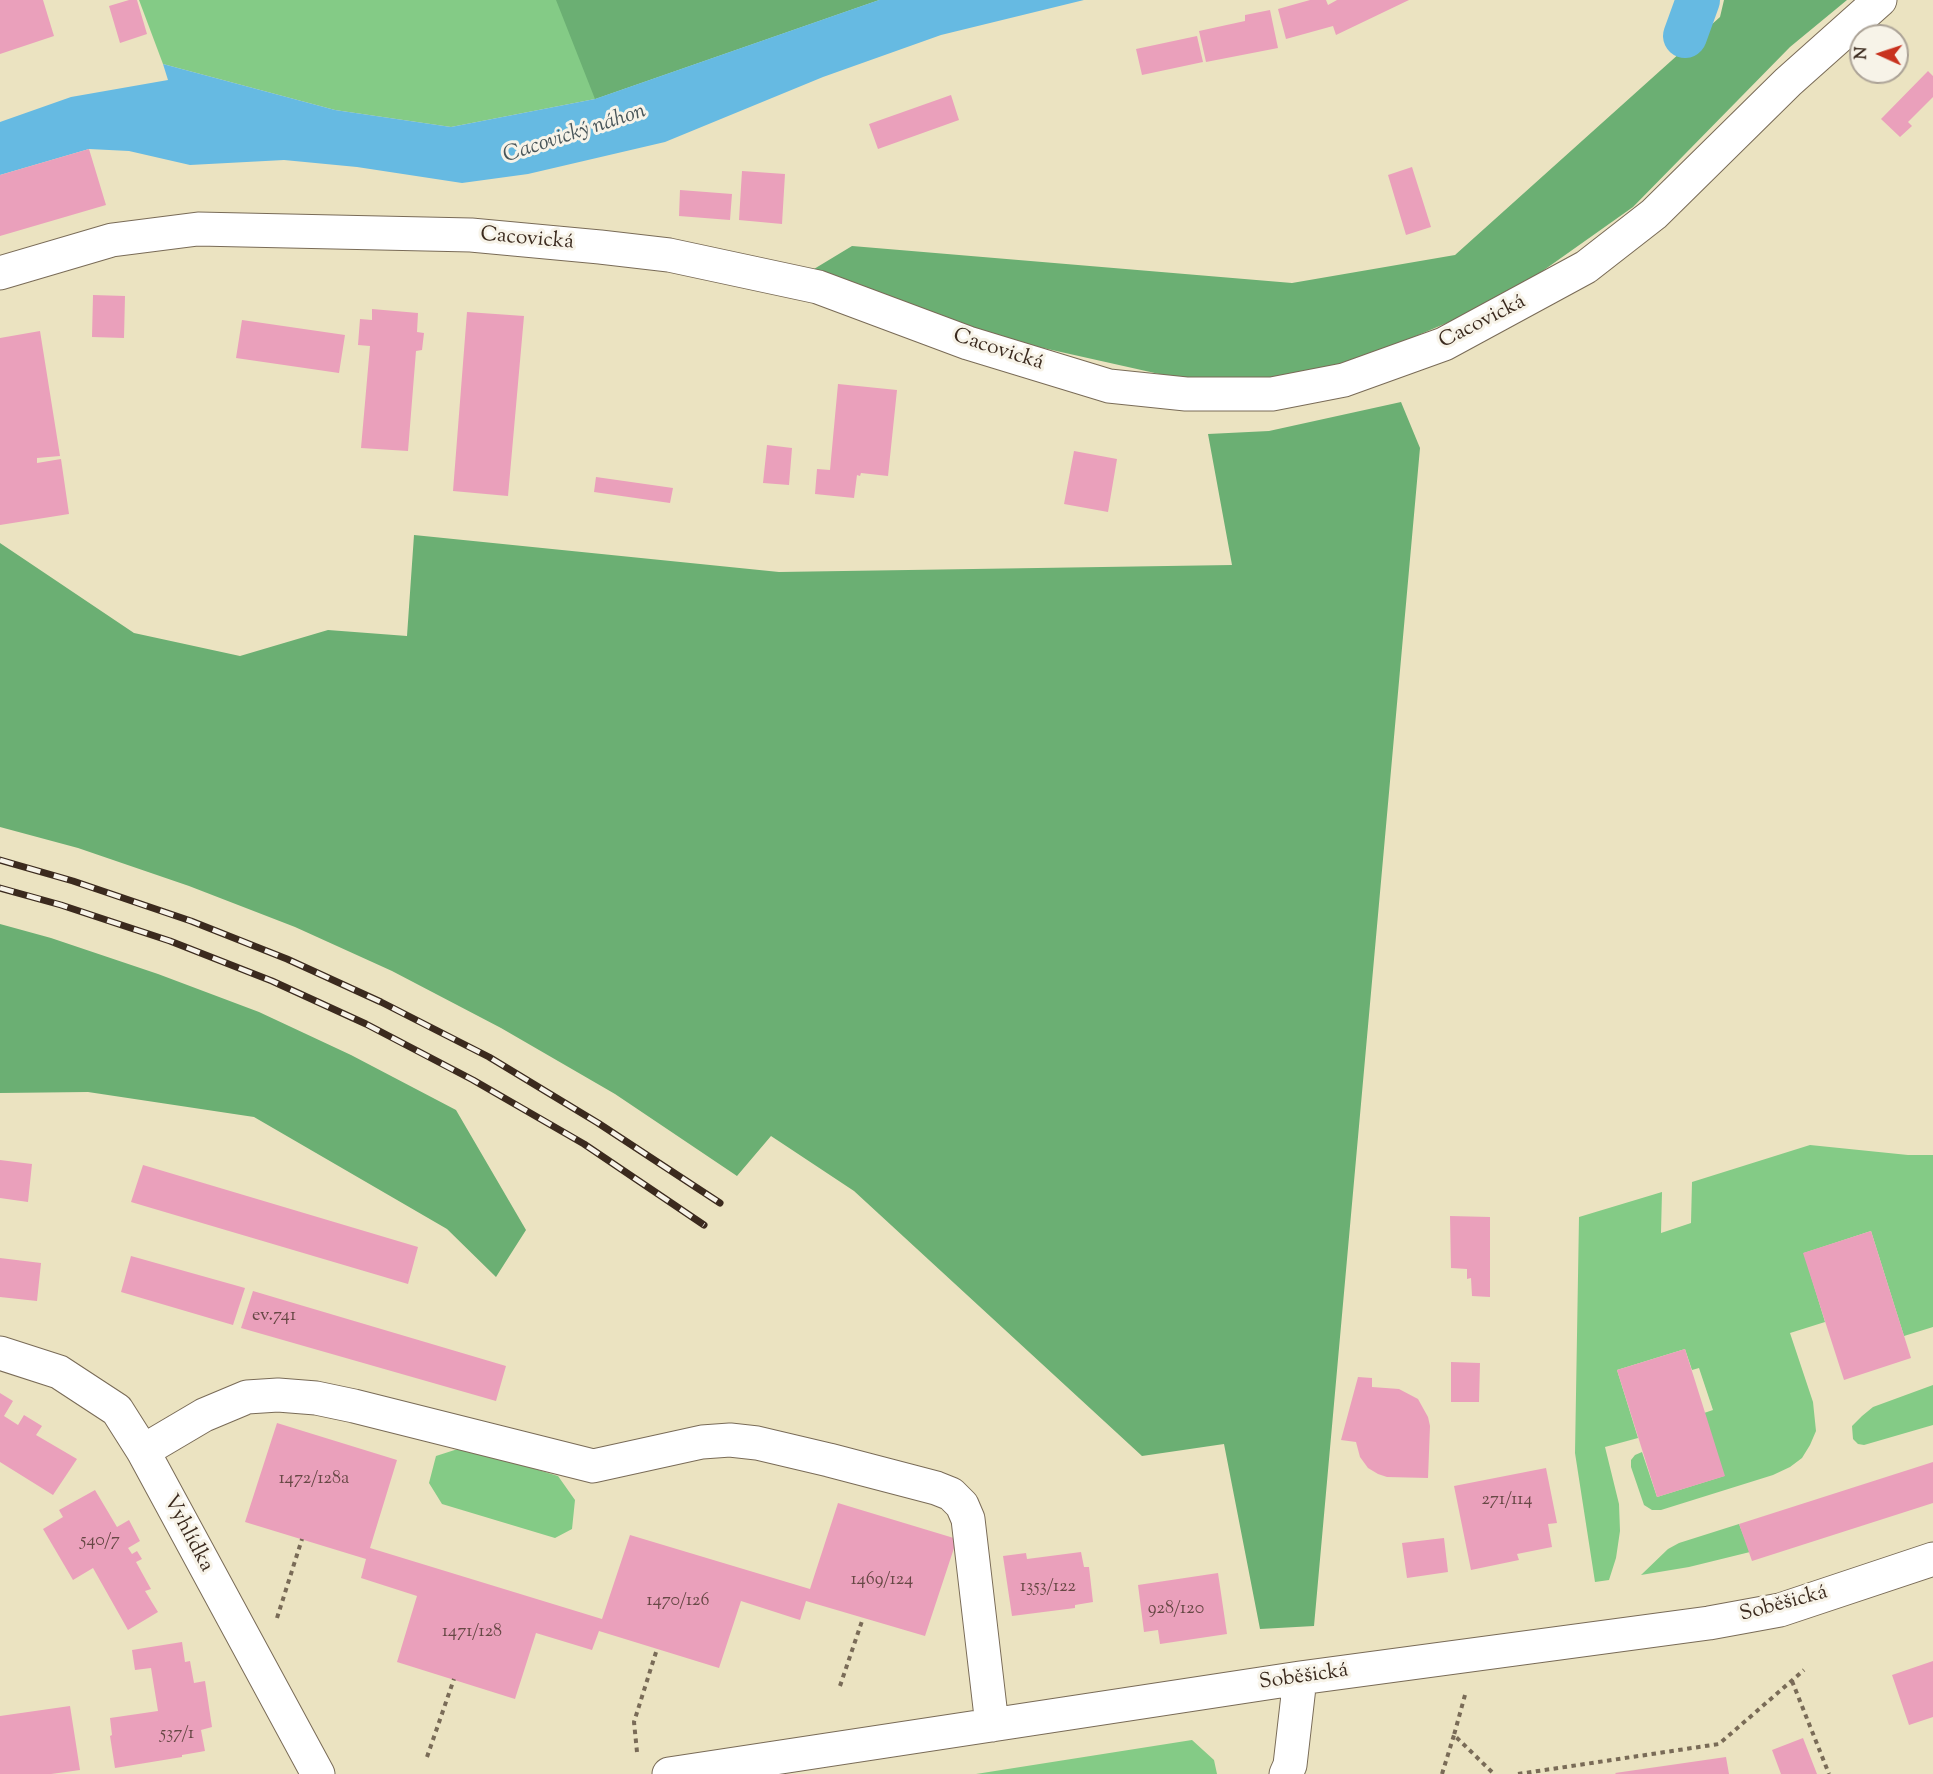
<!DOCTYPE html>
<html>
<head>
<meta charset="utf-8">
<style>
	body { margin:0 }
	#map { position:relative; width:1933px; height:1774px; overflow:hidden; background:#ebe3c1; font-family:"Sorts Mill Goudy",serif }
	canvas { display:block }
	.north { position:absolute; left:1849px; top:24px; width:60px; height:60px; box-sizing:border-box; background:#f7f3e8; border:2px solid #aca397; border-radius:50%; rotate:273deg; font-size:16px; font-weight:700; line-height:24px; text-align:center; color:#3b2a1e }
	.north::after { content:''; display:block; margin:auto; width:21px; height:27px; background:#c8321e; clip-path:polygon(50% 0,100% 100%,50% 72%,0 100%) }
</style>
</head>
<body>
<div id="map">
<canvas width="1933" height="1774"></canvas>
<div class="north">N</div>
</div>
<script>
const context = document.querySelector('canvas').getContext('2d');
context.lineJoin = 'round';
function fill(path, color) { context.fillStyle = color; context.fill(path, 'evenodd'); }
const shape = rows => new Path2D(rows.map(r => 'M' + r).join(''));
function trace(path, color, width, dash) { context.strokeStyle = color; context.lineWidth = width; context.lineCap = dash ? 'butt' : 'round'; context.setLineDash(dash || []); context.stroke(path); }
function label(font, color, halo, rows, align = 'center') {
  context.font = font + ' "Sorts Mill Goudy",serif'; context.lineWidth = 6; context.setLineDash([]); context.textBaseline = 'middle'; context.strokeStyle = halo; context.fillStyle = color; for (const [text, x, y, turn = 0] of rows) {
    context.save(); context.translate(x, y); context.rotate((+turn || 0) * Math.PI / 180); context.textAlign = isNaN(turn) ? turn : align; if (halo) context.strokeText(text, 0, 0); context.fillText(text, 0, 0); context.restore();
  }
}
const green = shape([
	[139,0,879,0,595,99,451,127,335,110,163,64],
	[1810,1145,1908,1155,1933,1155,1933,1327,1904,1336,1871,1231,1804,1253,1825,1322,1790,1333,1813,1402,1816,1431,1810,1445,1802,1458,1790,1467,1773,1475,1661,1510,1652,1510,1644,1505,1631,1467,1631,1460,1635,1455,1642,1452,1657,1497,1724,1476,1704,1413,1713,1410,1699,1368,1692,1370,1685,1349,1617,1370,1638,1438,1605,1447,1619,1504,1620,1531,1616,1558,1609,1580,1595,1582,1575,1453,1579,1217,1662,1192,1661,1233,1691,1223,1692,1182],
	[1933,1385,1933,1425,1864,1445,1858,1444,1853,1439,1852,1426,1862,1416,1873,1407],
	[464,1447,558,1476,575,1500,572,1529,555,1538,442,1504,429,1483,436,1456],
	[1739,1524,1750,1552,1689,1567,1641,1575,1668,1549,1679,1543],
	[1192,1740,1214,1760,1217,1774,976,1774]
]);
const forest = shape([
	[556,0,879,0,595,99],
	[1724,0,1847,0,1790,47,1633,207,1503,299,1362,359,1286,378,1195,382,976,333,814,269,852,246,1292,283,1455,255,1720,17],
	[1401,402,1420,448,1314,1626,1260,1629,1224,1444,1142,1456,854,1191,771,1136,737,1176,615,1094,501,1028,392,971,295,927,189,886,78,848,0,827,0,543,134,633,240,656,328,630,407,636,414,535,779,572,1232,565,1208,434,1269,431],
	[0,924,51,938,158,974,259,1012,351,1055,456,1110,526,1230,496,1277,447,1229,254,1117,88,1092,0,1093]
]);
const water = shape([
	[879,0,1084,0,941,35,823,77,665,142,528,174,462,183,357,167,284,160,190,165,129,151,89,149,0,175,0,122,71,97,168,80,163,64,335,110,451,127,595,99]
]);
const canal = shape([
	[1685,36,1698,0]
]);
const building = shape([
	[0,0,43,0,54,36,0,54],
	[129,0,137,0,147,34,120,43,109,6],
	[1310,0,1326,0,1328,5,1337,0,1409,0,1336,35,1333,26,1286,39,1278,9],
	[1270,10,1278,48,1206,62,1199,31,1245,21,1245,15],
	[1197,36,1203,62,1142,75,1136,49],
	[1928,71,1933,76,1933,97,1908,122,1912,126,1900,137,1881,119],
	[951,95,959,120,878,149,869,124],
	[89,149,106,205,0,236,0,175],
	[1412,167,1431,227,1406,235,1388,175],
	[742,171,785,174,782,224,739,220],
	[680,190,732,194,730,220,679,216],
	[93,295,125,296,124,338,92,337],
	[372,309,418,313,417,332,424,333,422,350,416,351,408,451,361,448,370,346,358,345,360,319,372,320],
	[467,312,524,316,508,496,453,491],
	[242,320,345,335,339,373,236,358],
	[40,331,60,456,37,458,37,463,61,459,69,514,0,525,0,338],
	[838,384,897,390,888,476,861,473,860,476,857,475,854,498,815,494,817,469,830,470],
	[767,445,792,448,789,485,763,483],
	[1074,451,1117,459,1108,512,1064,504],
	[596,477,673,488,670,503,594,492],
	[0,1160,32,1164,28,1202,0,1198],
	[143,1165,418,1247,408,1284,131,1202],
	[1450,1216,1490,1217,1490,1297,1472,1296,1471,1278,1467,1279,1467,1269,1451,1268],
	[1871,1231,1911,1358,1844,1380,1803,1253],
	[131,1256,245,1288,233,1325,121,1292],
	[0,1258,41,1263,37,1301,0,1297],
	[253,1291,506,1366,496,1401,241,1328],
	[1685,1349,1725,1476,1657,1497,1617,1370],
	[1451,1362,1480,1363,1479,1402,1451,1402],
	[1358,1377,1372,1378,1372,1387,1399,1389,1418,1399,1428,1417,1430,1426,1428,1478,1387,1477,1378,1474,1368,1468,1360,1457,1356,1442,1341,1440],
	[0,1393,13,1401,4,1416,18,1425,24,1415,42,1426,36,1435,77,1459,53,1495,0,1462],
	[277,1423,397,1460,370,1548,602,1619,630,1535,810,1589,838,1503,957,1539,925,1636,806,1601,800,1620,741,1601,719,1668,599,1631,592,1650,536,1633,515,1699,397,1662,417,1596,361,1578,366,1559,245,1522],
	[1933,1462,1933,1503,1752,1561,1739,1524],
	[1546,1468,1557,1523,1548,1524,1552,1547,1517,1554,1519,1560,1471,1570,1454,1486],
	[95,1490,117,1527,129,1520,140,1541,128,1548,132,1554,137,1551,142,1559,136,1562,151,1589,145,1591,158,1612,128,1630,93,1568,73,1580,43,1529,63,1517,59,1510],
	[1444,1538,1448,1572,1407,1578,1402,1543],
	[1081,1552,1084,1567,1089,1567,1093,1602,1075,1605,1075,1608,1012,1616,1003,1556,1026,1553,1027,1559],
	[1218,1573,1227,1634,1160,1644,1158,1630,1144,1632,1138,1585],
	[182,1642,185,1662,190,1661,194,1683,205,1681,212,1727,201,1730,205,1751,182,1755,182,1757,115,1768,110,1736,112,1735,110,1718,158,1711,151,1668,135,1670,132,1650],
	[1933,1661,1933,1717,1909,1725,1892,1675],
	[70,1706,80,1770,51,1774,0,1774,0,1716],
	[1803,1738,1817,1774,1781,1774,1772,1750],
	[1726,1757,1729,1774,1616,1774,1615,1773]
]);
const path = shape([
	[277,1618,302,1539],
	[1792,1681,1829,1774],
	[840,1686,863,1618],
	[1465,1695,1454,1735,1494,1774],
	[637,1752,634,1722,657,1649],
	[427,1757,454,1679],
	[1442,1774,1454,1735],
	[1518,1774,1719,1744,1804,1670]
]);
const minor = shape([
	[0,273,112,240,198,229,471,235,600,247,669,255,818,287,968,343,1109,386,1186,394,1272,394,1344,380,1444,344,1586,267,1654,214,1788,82,1880,0],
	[0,1353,59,1372,117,1410,143,1451,318,1774],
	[143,1451,204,1415,247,1397,278,1395,316,1398,354,1406,593,1466,702,1442,730,1440,757,1443,829,1460,936,1488,951,1494,962,1505,968,1519,992,1725],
	[669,1774,1300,1678,1709,1623,1780,1610,1933,1559],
	[1286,1774,1290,1765,1300,1678]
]);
const rail = shape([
	[0,860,73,881,191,921,287,959,381,1002,489,1057,598,1123,720,1203],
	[0,888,61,905,170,941,272,981,366,1024,473,1080,584,1144,704,1225]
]);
const numberNames = [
	["ev.741",274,1317],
	["1472/128a",314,1480],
	["271/114",1507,1501],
	["540/7",100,1542],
	["1469/124",882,1581],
	["1353/122",1048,1588],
	["1470/126",678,1602],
	["928/120",1176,1610],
	["1471/128",472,1633],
	["537/1",177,1735]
];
const streetNames = [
	["Cacovická",527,240,5],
	["Cacovická",1483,323,-27],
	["Cacovická",998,351,18],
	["Vyhlídka",187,1534,62],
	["Soběšická",1784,1605,-15],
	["Soběšická",1304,1678,-8]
];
const waterNames = [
	["Cacovický náhon",575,135,-18]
];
fill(green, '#84cb86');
fill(forest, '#6baf73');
fill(water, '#66bae2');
trace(canal, '#66bae2', 44);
fill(building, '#eaa0bb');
trace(minor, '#796b57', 35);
trace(path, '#796b57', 4, [4.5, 4.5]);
trace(minor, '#fff', 33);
trace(rail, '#3b2a1e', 7);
trace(rail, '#f7f3e8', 4.5, [14]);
label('18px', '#674845', null, numberNames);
label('21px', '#3b2a1e', '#f7f3e8', streetNames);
label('italic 22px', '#485559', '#f7f3e8', waterNames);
</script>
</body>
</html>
